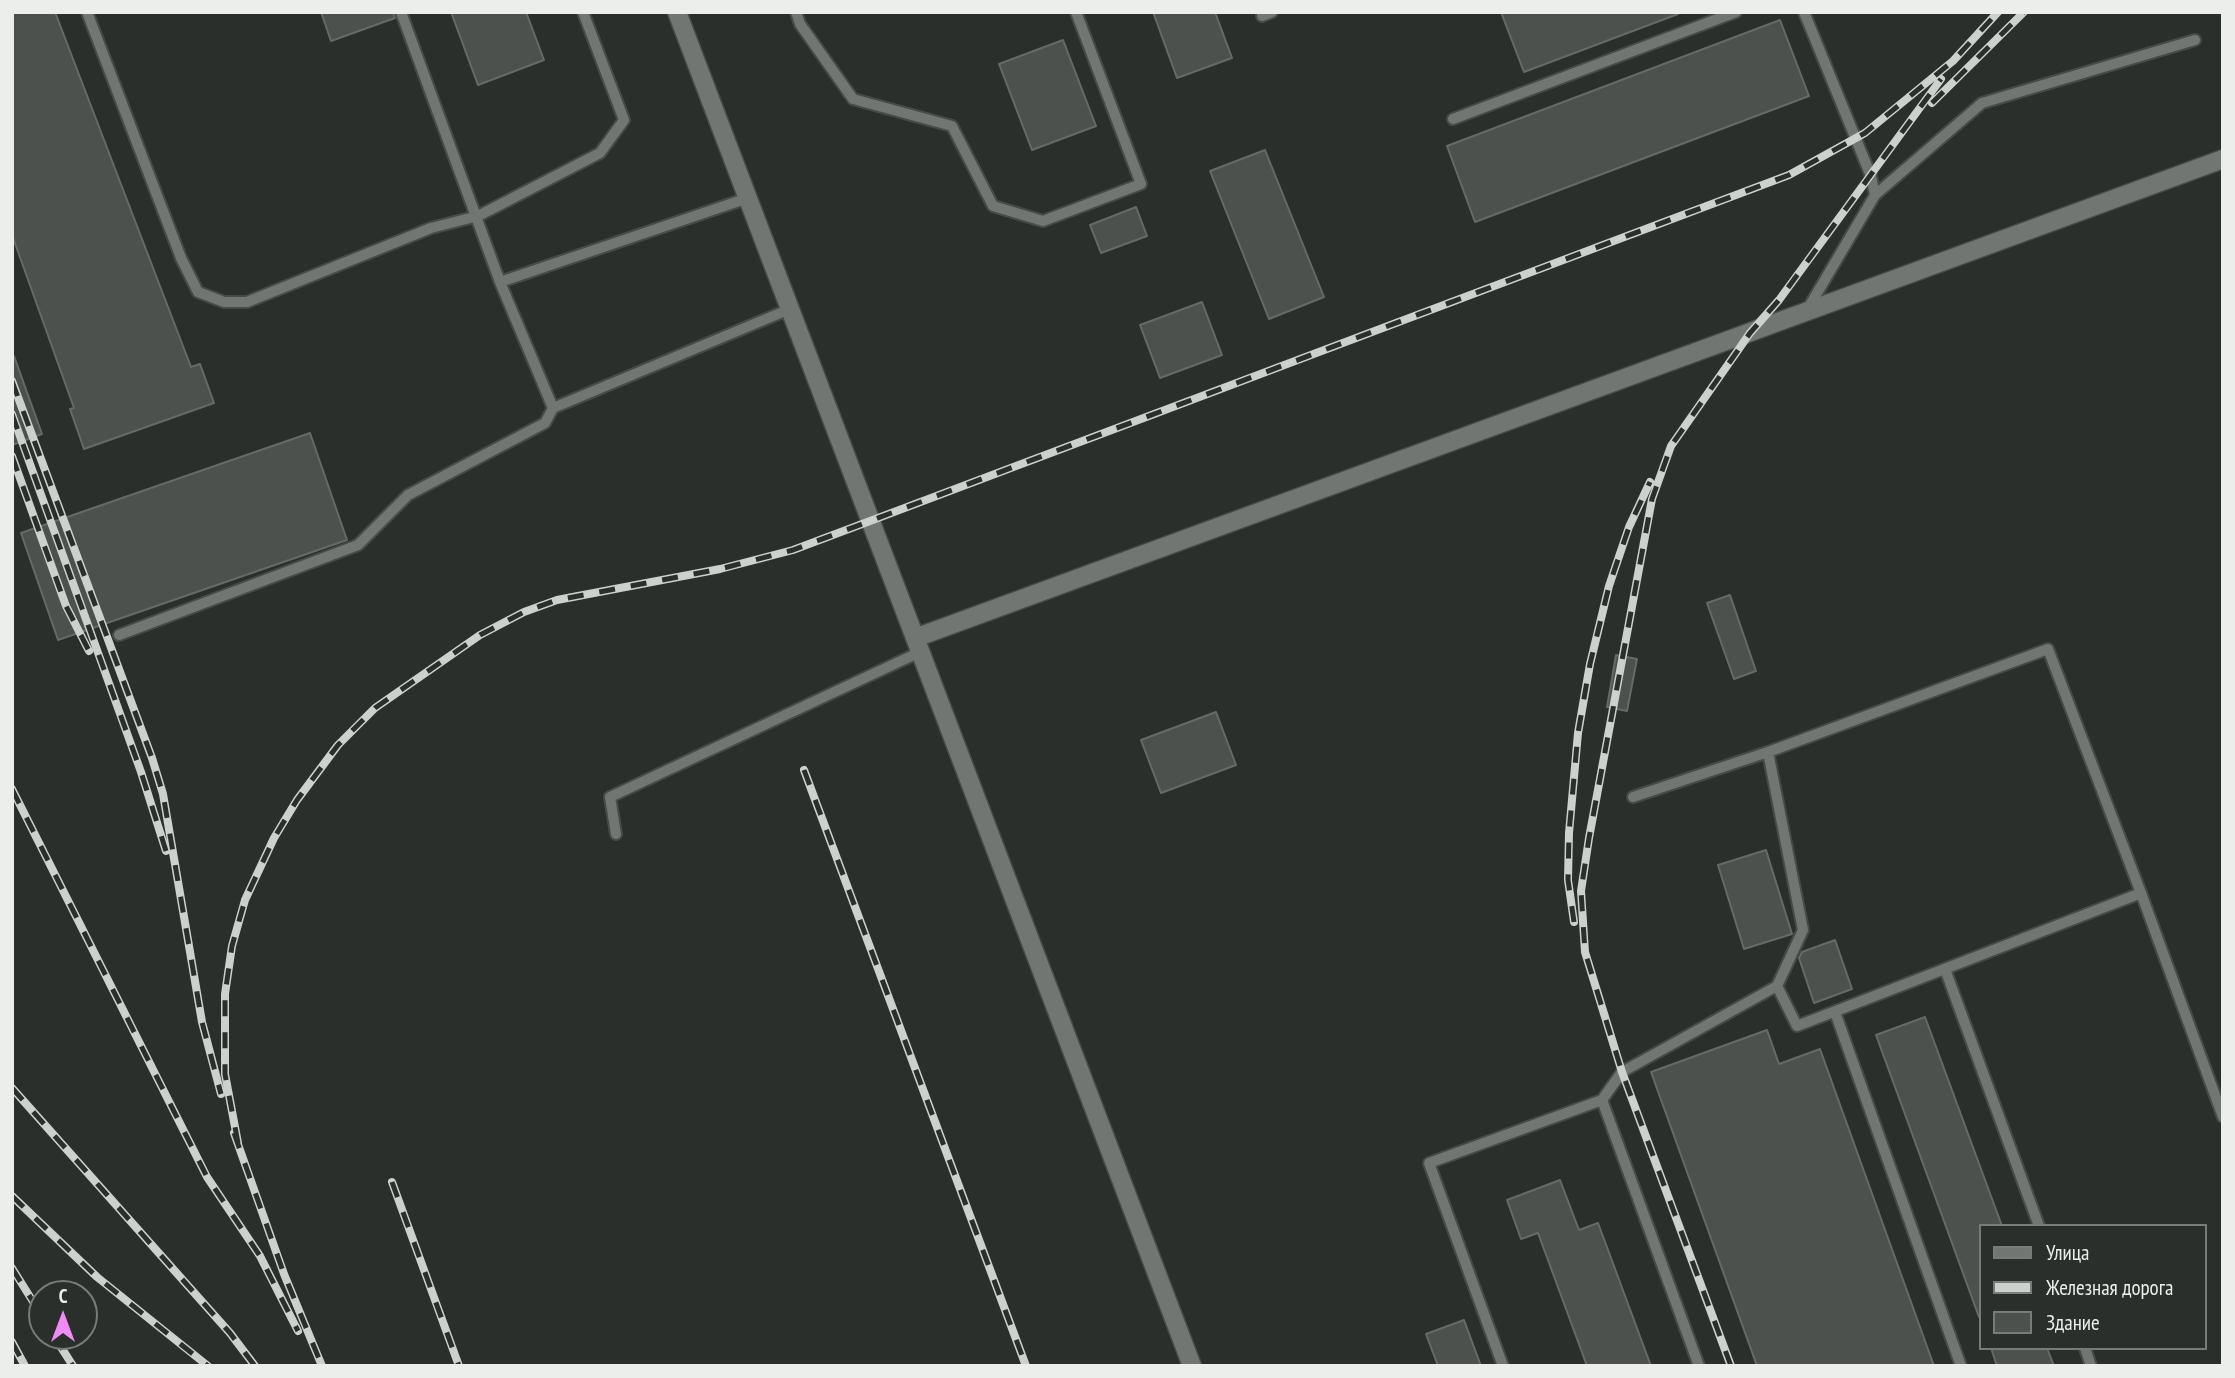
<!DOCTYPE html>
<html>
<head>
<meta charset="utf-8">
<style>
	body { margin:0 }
	#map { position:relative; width:2235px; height:1378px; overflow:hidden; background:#2b2f2b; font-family:"PT Sans Narrow",sans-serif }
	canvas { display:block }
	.frame { position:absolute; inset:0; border:14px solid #ebeeeb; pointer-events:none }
	.legend { position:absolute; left:1979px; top:1224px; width:228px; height:126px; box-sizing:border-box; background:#2b2f2b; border:2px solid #787b78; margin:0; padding:9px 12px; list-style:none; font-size:21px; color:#ebeeeb }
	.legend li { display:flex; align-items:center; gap:14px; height:35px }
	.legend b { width:35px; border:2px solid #787b78 }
	.north { position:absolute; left:28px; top:1280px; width:70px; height:70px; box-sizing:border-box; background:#2b2f2b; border:2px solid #787b78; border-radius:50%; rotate:0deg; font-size:19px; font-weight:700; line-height:28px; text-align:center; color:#ebeeeb }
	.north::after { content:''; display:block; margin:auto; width:24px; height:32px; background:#f08bf6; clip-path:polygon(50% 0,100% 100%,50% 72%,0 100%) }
</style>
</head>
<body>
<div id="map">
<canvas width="2235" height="1378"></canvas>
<div class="frame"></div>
<ul class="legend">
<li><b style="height:9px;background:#727672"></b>Улица</li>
<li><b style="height:9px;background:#cdd1cd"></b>Железная дорога</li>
<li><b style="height:19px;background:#4d514d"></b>Здание</li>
</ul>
<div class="north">С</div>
</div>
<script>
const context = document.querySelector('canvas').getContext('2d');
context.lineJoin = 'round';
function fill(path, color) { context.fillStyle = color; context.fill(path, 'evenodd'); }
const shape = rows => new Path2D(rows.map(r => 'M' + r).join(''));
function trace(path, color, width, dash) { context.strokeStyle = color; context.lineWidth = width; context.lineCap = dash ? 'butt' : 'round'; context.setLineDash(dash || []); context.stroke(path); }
const building = shape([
	[12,12,55,12,191,367,200,364,214,403,84,449,70,409,74,408,12,235,12,12],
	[321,12,393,12,395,18,331,41,321,12],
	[451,12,526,12,544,60,478,85,451,12],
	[1153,12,1215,12,1232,58,1177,78,1153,12],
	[1501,12,1677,12,1678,14,1524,72,1501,12],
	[1780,20,1809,96,1475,222,1447,146,1780,20],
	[1063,40,1096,126,1032,150,999,64,1063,40],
	[1265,150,1324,297,1269,319,1210,171,1265,150],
	[1136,207,1147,236,1101,253,1090,225,1136,207],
	[1202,302,1222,355,1160,378,1140,325,1202,302],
	[14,356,42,434,12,445,12,357,14,356],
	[310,433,347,540,58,640,21,533,310,433],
	[1730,595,1756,671,1734,679,1707,603,1730,595],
	[1616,655,1637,659,1627,711,1607,707,1616,655],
	[1216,712,1236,765,1161,793,1141,740,1216,712],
	[1766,850,1792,934,1744,949,1718,865,1766,850],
	[1835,940,1852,989,1814,1003,1799,958,1802,952,1835,940],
	[1925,1017,2002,1226,1981,1226,1981,1317,1979,1317,1876,1035,1925,1017],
	[1767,1030,1779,1064,1820,1049,1934,1366,1757,1366,1651,1072,1767,1030],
	[1560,1180,1579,1230,1598,1223,1651,1366,1587,1366,1538,1233,1521,1239,1507,1200,1560,1180],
	[1464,1320,1481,1366,1438,1366,1426,1334,1464,1320],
	[1991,1348,2047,1348,2054,1366,1997,1366,1991,1348]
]);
const lane = shape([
	[87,12,181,258,198,292,224,302,247,302,431,228,478,216,600,153,624,120,583,12],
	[401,12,500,282],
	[796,12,800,24,853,99,952,126,993,206,1043,221,1141,184,1076,12],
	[1804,12,1871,176,1875,195],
	[1262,16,1272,12],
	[1453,119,1736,12],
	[748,198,500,282,553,408,790,309],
	[1807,310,1875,195,1982,103,2195,40],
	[119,635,358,545,408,495,545,423,553,408],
	[1768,752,1803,930,1777,986],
	[1633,797,1768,752,2048,649,2141,893,2223,1117],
	[616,834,610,797,920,652],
	[1945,969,2039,1226],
	[1835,1012,1961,1366],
	[2085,1348,2091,1366],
	[1503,1366,1429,1163,1602,1100],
	[1699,1366,1602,1100,1622,1072,1777,986,1797,1026,2141,893]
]);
const street = shape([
	[677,12,1192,1366],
	[915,638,2223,159]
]);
const rail = shape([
	[1932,103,2024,12],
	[12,381,152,758,163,794,202,1022,221,1094],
	[12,414,141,772,166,851],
	[12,456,66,606,89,651],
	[804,770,1026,1366],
	[12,789,207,1177,260,1256,298,1331],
	[1574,922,1568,880,1569,833,1578,733,1590,664,1609,586,1629,527,1650,482],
	[12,1088,230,1333,255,1366],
	[234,1133,284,1274,322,1366],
	[238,1143,225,1074,225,994,232,946,245,900,274,838,297,800,338,745,375,708,480,635,524,612,557,600,720,569,793,550,1789,175,1865,133,1953,61,1998,12],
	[392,1182,459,1366],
	[12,1196,97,1277,208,1366],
	[12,1268,42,1316],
	[54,1336,73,1366],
	[12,1342,25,1366],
	[1731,1366,1622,1072,1585,952,1581,891,1589,838,1652,499,1671,446,1750,333,1779,300,1941,79]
]);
fill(building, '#4d514d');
trace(building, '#656a65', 2);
trace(lane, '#474b47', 14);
trace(street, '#474b47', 21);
trace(lane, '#727672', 10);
trace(street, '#727672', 18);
trace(rail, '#cdd1cd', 8);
trace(rail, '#2b2f2b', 5, [16]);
</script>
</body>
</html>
